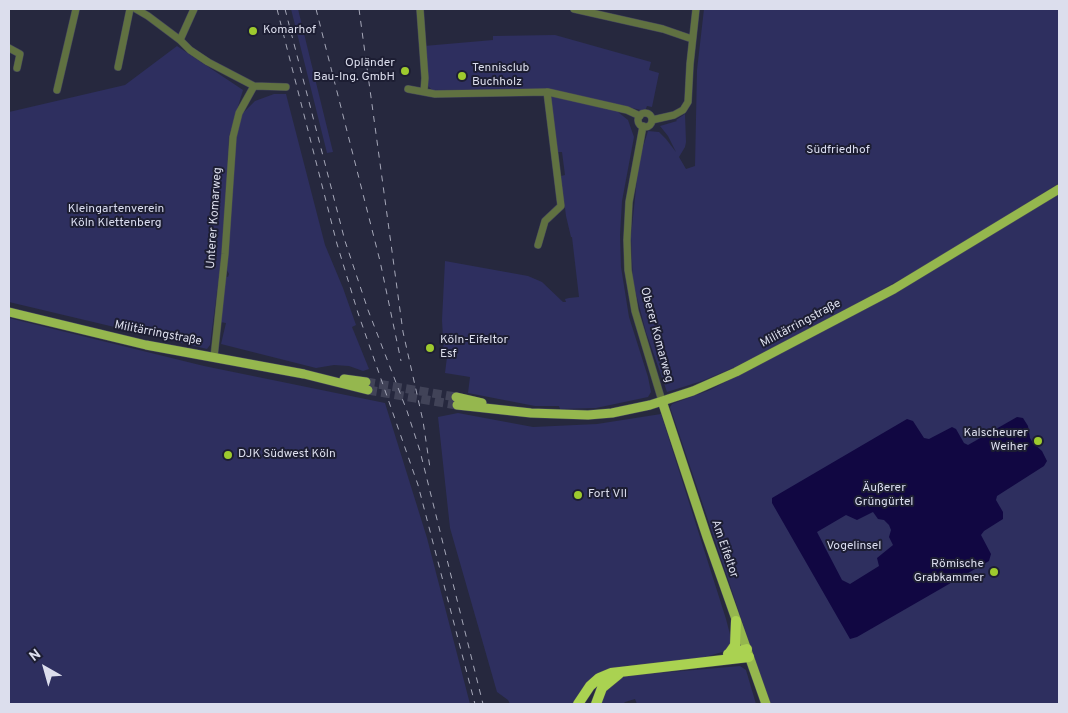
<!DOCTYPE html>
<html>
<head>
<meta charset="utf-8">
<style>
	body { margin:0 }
	#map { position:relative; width:1068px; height:713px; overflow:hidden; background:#26283e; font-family:Overpass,sans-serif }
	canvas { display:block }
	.frame { position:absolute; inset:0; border:10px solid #dcdeed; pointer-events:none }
	.north { position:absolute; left:20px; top:643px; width:50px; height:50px; -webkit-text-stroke:4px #1d1e33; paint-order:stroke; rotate:322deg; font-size:14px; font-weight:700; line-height:20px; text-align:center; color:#dcdeed }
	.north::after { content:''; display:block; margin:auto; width:18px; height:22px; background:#dcdeed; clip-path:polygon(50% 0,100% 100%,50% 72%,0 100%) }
</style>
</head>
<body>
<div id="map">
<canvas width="1068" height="713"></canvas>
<div class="frame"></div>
<div class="north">N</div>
</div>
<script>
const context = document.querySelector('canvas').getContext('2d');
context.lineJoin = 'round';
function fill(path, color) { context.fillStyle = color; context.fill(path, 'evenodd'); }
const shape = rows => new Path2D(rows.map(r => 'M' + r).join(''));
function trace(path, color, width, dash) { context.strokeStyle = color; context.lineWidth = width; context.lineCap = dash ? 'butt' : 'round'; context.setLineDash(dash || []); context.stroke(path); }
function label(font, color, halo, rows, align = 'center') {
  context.font = font + ' Overpass,sans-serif'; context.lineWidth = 4; context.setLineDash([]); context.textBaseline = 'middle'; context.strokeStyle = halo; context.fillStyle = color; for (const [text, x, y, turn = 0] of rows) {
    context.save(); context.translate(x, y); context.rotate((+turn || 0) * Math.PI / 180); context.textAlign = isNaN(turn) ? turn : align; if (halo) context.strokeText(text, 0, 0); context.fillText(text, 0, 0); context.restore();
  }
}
const green = shape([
	[291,9,298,9,333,152,327,153],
	[704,9,1059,9,1059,183,927,265,800,334,735,367,702,381,667,392,646,332,633,282,631,236,639,160,648,131,659,132,666,139,676,152,668,136,660,126,677,121,676,120,685,114,686,142,685,147,679,157,686,169,695,166,697,70],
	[555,35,651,62,649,70,659,73,652,107,647,106,645,111,550,89,432,90,428,86,424,46,493,40,493,36],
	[177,46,243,90,229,136,222,252,210,345,207,349,9,302,9,112,125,85],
	[274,94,286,94,325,245,343,288,356,325,352,327,369,369,363,371,349,366,334,365,316,368,221,344,226,323,220,322,224,298,223,297,225,276,228,277,229,274,226,268,234,145,242,114,255,101],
	[554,96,618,112,628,120,634,137,622,201,620,235,621,267,629,317,648,377,651,392,648,397,596,408,560,409,559,406,535,406,468,393,470,377,445,373,447,357,444,357,442,320,445,261,528,276,542,282,563,302,566,302,565,299,569,298,579,297,572,237,571,237,566,216,561,176,565,175,562,152,557,152,550,98],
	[1059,193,1059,704,770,704,670,407,672,404,710,390,840,322],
	[9,318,204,366,385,403,427,538,470,704,9,704],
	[458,413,533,427,597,424,661,414,726,619,732,642,726,651,698,659,623,666,607,671,574,704,510,704,508,700,497,692,450,528,438,417],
	[740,666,746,670,756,704,637,704,635,699,625,702,623,704,599,704,602,694,619,678,625,676]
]);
const water = shape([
	[1017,417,1023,418,1028,426,1030,438,1033,443,1042,451,1047,461,1044,466,997,496,996,500,1003,512,1003,519,984,531,981,535,991,554,989,561,857,637,850,639,772,503,772,498,907,419,913,421,924,438,929,439,952,427,956,429,964,443,968,445],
	[873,512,878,519,884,520,889,525,891,530,889,537,893,545,877,558,879,566,850,584,842,580,817,532,846,515,857,520]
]);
const majorTunnel = shape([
	[366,382,456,397],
	[368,390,457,405]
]);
const minor = shape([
	[136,9,148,16,180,40,190,50,208,62,254,86,286,87],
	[420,9,425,78,424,91],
	[574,9,663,29,692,39],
	[180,40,194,9],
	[9,48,20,54,17,68],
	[118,67,130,9],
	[408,89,435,94,548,92,627,110,640,116],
	[57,90,76,9],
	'638 120a7 7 0 1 1 14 0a7 7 0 1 1-14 0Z',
	[652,120,674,115,683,110,688,102,690,64,696,9],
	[643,126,629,202,627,240,628,270,635,311,662,401],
	[538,245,545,221,561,206,547,92],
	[214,357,225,254,233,137,239,113,254,86]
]);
const major = shape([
	[9,312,146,345,304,374,368,390],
	[344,379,366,382],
	[456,397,482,403],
	[662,401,707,537,766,704],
	[457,405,531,413,588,415,612,413,650,405,693,391,736,372,894,289,1059,189]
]);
const highway = shape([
	[728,654,747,649],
	[728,655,735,645,736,621],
	[578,704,590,686,599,678,611,673,749,657],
	[596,704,602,688,619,674]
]);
const rail = shape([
	[277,9,337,244,358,313,418,485,475,704],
	[285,9,345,241,368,310,407,411,420,451,483,704],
	[316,9,380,261,401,361],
	[359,9,403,332,423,421,430,468]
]);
const markers = [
	[253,31,5,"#9eca2e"],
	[405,71,5,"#9eca2e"],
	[462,76,5,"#9eca2e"],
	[430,348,5,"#9eca2e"],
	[1038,441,5,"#9eca2e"],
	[228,455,5,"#9eca2e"],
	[578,495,5,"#9eca2e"],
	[994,572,5,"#9eca2e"]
];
const poiNames = [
	["Komarhof",263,31],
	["Opländer",395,64,"right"],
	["Bau-Ing. GmbH",395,78,"right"],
	["Tennisclub",472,69],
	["Buchholz",472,83],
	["Köln-Eifeltor",440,341],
	["Esf",440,355],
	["Kalscheurer",1028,434,"right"],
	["Weiher",1028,448,"right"],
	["DJK Südwest Köln",238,455],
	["Fort VII",588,495],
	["Römische",984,565,"right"],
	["Grabkammer",984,579,"right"]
];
const parkNames = [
	["Südfriedhof",838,151],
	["Kleingartenverein",116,210],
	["Köln Klettenberg",116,224],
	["Äußerer",884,489],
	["Grüngürtel",884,503],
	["Vogelinsel",854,547]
];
const streetNames = [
	["Unterer Komarweg",215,218,-86],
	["Militärringstraße",801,324,-28],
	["Militärringstraße",158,334,11],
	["Oberer Komarweg",656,335,75],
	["Am Eifeltor",724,549,71]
];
fill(green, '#2e2f5f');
fill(water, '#110742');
trace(majorTunnel, '#414358', 9, [9, 4.5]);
trace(minor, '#43455a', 8);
trace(major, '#43455a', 10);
trace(highway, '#43455a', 11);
trace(minor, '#607141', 7);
trace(major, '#95b74e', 9);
trace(highway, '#aad251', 10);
trace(rail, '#a6a8b9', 1, [6, 6]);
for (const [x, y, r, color] of markers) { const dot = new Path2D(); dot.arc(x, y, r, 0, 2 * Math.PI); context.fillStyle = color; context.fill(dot); trace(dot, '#1d1e33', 2); }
label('12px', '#dcdeed', '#1d1e33', poiNames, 'left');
label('12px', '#daddf0', '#1d1e33', parkNames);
label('12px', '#dcdeed', '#1d1e33', streetNames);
</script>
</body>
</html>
